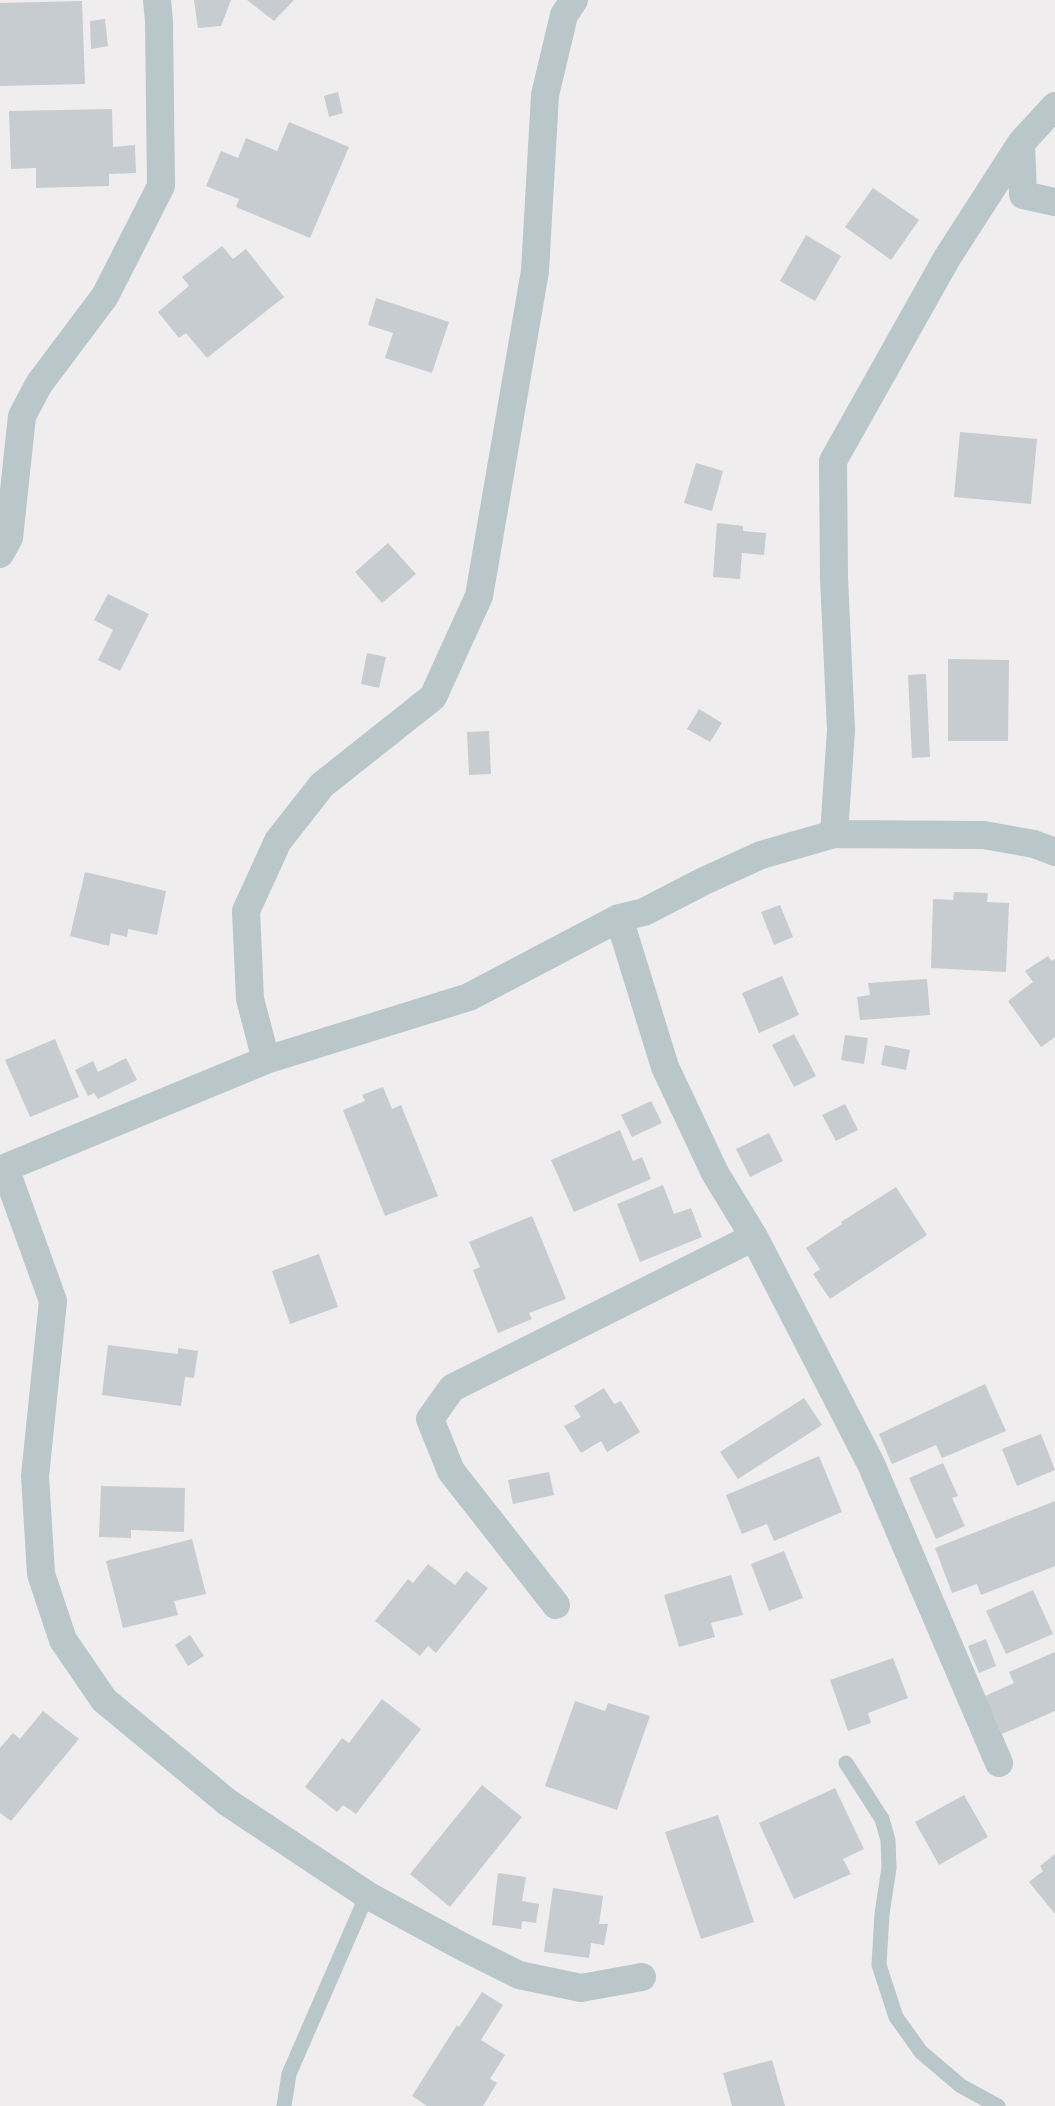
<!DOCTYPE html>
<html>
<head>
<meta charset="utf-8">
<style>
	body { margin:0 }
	canvas { display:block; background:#f0edee }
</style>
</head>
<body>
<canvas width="1055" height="2106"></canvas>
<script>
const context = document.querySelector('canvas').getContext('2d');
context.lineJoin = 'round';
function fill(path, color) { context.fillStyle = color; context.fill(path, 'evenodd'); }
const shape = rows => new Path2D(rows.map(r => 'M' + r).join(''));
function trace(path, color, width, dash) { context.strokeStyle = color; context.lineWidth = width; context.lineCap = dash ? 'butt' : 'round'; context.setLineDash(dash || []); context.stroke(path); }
const building = shape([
	[194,0,231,0,221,26,198,28],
	[247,0,294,0,274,21],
	[82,1,85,84,0,86,0,3],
	[105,19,108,46,91,49,90,21],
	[338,92,343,113,329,117,324,96],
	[112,109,113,147,135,145,136,173,109,174,109,186,36,188,36,168,11,169,9,111],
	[289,122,349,147,310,238,236,207,239,199,206,186,221,151,238,158,246,138,277,151],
	[873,188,919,220,891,260,845,227],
	[806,235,841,256,815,301,780,281],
	[222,246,233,259,246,249,284,297,207,358,186,333,179,338,158,312,189,286,182,277],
	[376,298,449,322,432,373,385,358,393,333,368,325],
	[960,432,1037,439,1031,504,954,497],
	[696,463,723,471,712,511,684,503],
	[717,523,743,526,743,531,766,533,764,555,742,553,740,579,713,577],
	[388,543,416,574,382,603,355,572],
	[108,594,149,614,120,671,98,660,113,630,94,620],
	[367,653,386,657,379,688,361,684],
	[948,659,1009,660,1008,741,948,741],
	[926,674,930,757,912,758,908,675],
	[699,709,722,723,710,742,687,729],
	[489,731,491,774,469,775,467,732],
	[85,872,166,891,157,935,128,929,127,937,111,933,109,946,70,936],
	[954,892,988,893,987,902,1009,903,1006,972,931,968,933,899,953,900],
	[780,905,793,937,774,945,761,912],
	[1048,956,1052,961,1055,959,1055,1037,1041,1047,1008,1001,1033,982,1025,971],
	[782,976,799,1015,759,1033,742,993],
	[927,979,930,1015,860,1020,857,997,870,995,868,983],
	[794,1034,816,1076,794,1087,772,1045],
	[845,1035,868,1038,864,1064,841,1060],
	[55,1039,79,1097,30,1117,5,1060],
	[885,1045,910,1050,906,1070,881,1065],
	[126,1058,137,1080,98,1099,94,1093,88,1096,75,1070,93,1061,98,1072],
	[383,1087,392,1109,401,1105,438,1196,385,1216,343,1110,365,1101,362,1095],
	[651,1101,662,1123,632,1137,621,1115],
	[845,1104,858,1130,836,1141,822,1115],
	[620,1130,633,1161,642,1157,651,1179,574,1212,551,1160],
	[769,1133,783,1161,750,1177,736,1149],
	[663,1185,674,1214,691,1208,702,1237,640,1262,617,1204],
	[896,1187,927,1235,830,1299,813,1274,820,1269,806,1248,842,1224,841,1222],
	[532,1216,566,1299,529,1313,532,1319,498,1333,473,1270,480,1267,469,1242],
	[319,1254,338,1307,290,1324,272,1271],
	[108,1345,178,1354,178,1348,198,1351,194,1378,185,1377,181,1406,102,1395],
	[985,1384,1006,1431,942,1458,936,1445,892,1464,879,1434],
	[604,1388,614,1404,621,1401,640,1432,607,1452,601,1441,581,1453,564,1426,581,1417,574,1406],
	[804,1398,822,1425,738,1479,720,1452],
	[1041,1434,1055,1470,1017,1486,1002,1449],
	[819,1456,842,1512,774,1541,767,1524,742,1534,726,1495],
	[943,1463,958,1496,952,1498,965,1526,936,1539,909,1478],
	[549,1472,554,1495,513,1504,508,1480],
	[101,1486,185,1488,184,1532,131,1530,131,1538,99,1537],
	[1055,1501,1055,1566,981,1595,977,1584,952,1593,935,1548],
	[192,1539,206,1594,174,1601,178,1615,123,1628,106,1561],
	[784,1551,803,1598,769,1611,751,1564],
	[428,1564,455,1585,466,1571,488,1588,436,1653,428,1646,420,1656,375,1621,408,1579,413,1583],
	[731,1575,743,1615,711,1623,715,1637,679,1647,664,1595],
	[1033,1590,1053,1634,1006,1654,986,1611],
	[190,1635,204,1656,188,1666,175,1645],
	[986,1639,996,1666,979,1673,968,1646],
	[1055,1652,1055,1711,1002,1734,985,1696,1014,1683,1009,1672],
	[893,1658,908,1698,868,1713,871,1723,848,1731,830,1680],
	[382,1699,421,1729,356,1814,343,1805,337,1812,305,1787,342,1738,349,1743],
	[575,1701,605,1711,608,1703,650,1716,617,1810,545,1786],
	[43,1711,79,1739,11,1821,0,1813,0,1748,13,1733,20,1739],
	[482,1785,522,1817,450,1907,410,1874],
	[835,1788,864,1849,843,1859,851,1874,794,1899,759,1823],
	[964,1795,988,1837,939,1865,915,1822],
	[718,1815,754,1922,701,1939,665,1832],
	[1055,1854,1055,1914,1029,1882,1043,1871,1040,1866],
	[498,1873,526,1877,522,1901,539,1904,536,1923,522,1921,521,1929,492,1925],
	[553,1888,603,1896,599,1924,608,1924,604,1945,591,1943,589,1958,544,1952],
	[482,1992,503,2005,481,2040,505,2055,490,2079,497,2083,483,2106,427,2106,412,2096,457,2025,459,2027],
	[772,2060,785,2106,732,2106,723,2073]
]);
const lane = shape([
	[846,1763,882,1819,888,1840,889,1868,882,1914,879,1965,896,2017,921,2052,961,2086,998,2106],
	[284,2106,289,2074,367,1895]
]);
const street = shape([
	[1021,143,1023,195,1055,202],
	[0,554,9,538,22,416,39,384,105,296,161,186,159,21,157,0],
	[834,834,841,730,834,578,833,461,947,258,1021,143,1055,106],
	[619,918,665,1067,715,1173,754,1237,871,1464,999,1763],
	[266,1060,250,999,246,911,278,841,322,785,433,697,479,596,535,271,545,95,564,15,574,0],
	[5,1168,53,1301,35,1476,41,1574,63,1640,104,1700,227,1802,367,1895,463,1947,519,1975,581,1988,642,1977],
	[0,1170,266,1060,469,997,619,918,644,912,704,881,761,855,834,834,984,835,1034,844,1055,852],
	[556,1605,451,1471,430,1419,452,1388,754,1237]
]);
fill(building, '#c7ccd0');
trace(lane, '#b9c6ca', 15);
trace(street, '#b9c6ca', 28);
</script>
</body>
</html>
